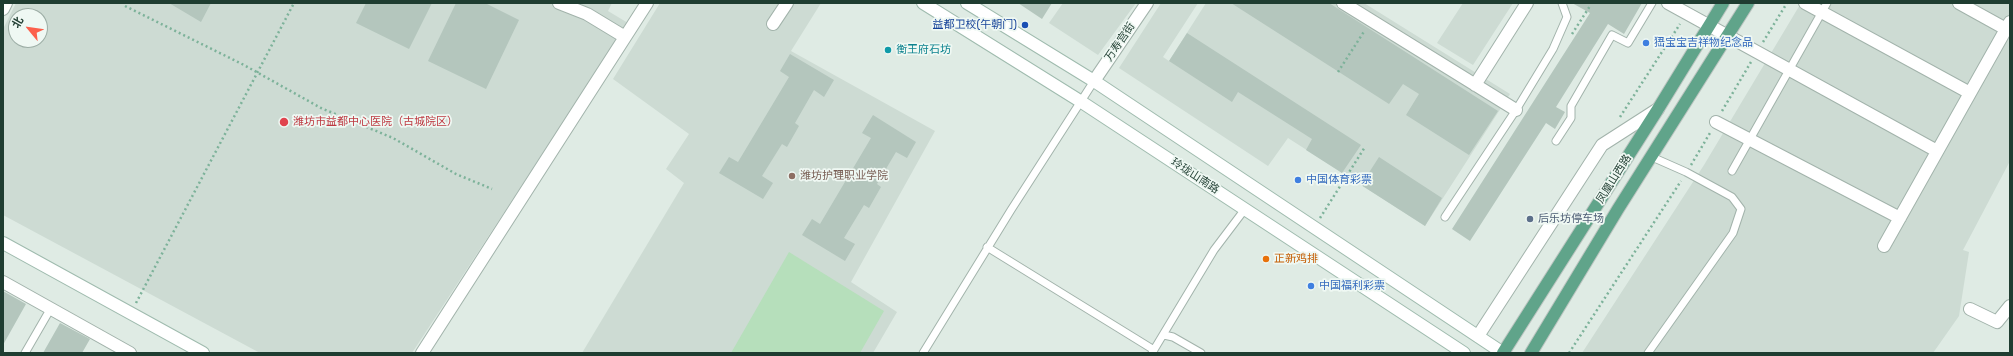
<!DOCTYPE html>
<html>
<head>
<meta charset="utf-8">
<style>
	body { margin:0 }
	#map { position:relative; width:2013px; height:356px; overflow:hidden; background:#dfebe4; font-family:Rubik,"Noto Sans SC",sans-serif }
	canvas { display:block }
	.frame { position:absolute; inset:0; border:4px solid #1f3d31; pointer-events:none }
	.north { position:absolute; left:8px; top:8px; width:40px; height:40px; box-sizing:border-box; background:#eff8f3; border:1px solid #9cada5; border-radius:50%; rotate:299deg; font-size:11px; font-weight:700; line-height:16px; text-align:center; color:#1f3d31 }
	.north::after { content:''; display:block; margin:auto; width:14px; height:18px; background:#fc604c; clip-path:polygon(50% 0,100% 100%,50% 72%,0 100%) }
</style>
</head>
<body>
<div id="map">
<canvas width="2013" height="356"></canvas>
<div class="frame"></div>
<div class="north">北</div>
</div>
<script>
const context = document.querySelector('canvas').getContext('2d');
context.lineJoin = 'round';
function fill(path, color) { context.fillStyle = color; context.fill(path, 'evenodd'); }
const shape = rows => new Path2D(rows.map(r => 'M' + r).join(''));
function trace(path, color, width, dash) { context.strokeStyle = color; context.lineWidth = width; context.lineCap = dash ? 'butt' : 'round'; context.setLineDash(dash || []); context.stroke(path); }
function label(font, color, halo, rows, align = 'center') {
  context.font = font + ' Rubik,"Noto Sans SC",sans-serif'; context.lineWidth = 3.5; context.setLineDash([]); context.textBaseline = 'middle'; context.strokeStyle = halo; context.fillStyle = color; for (const [text, x, y, turn = 0] of rows) {
    context.save(); context.translate(x, y); context.rotate((+turn || 0) * Math.PI / 180); context.textAlign = isNaN(turn) ? turn : align; if (halo) context.strokeText(text, 0, 0); context.fillText(text, 0, 0); context.restore();
  }
}
const built = shape([
	[16,3,612,3,608,11,628,23,412,353,260,353,3,215,3,29],
	[16,16,40,16,40,40,16,40],
	[660,3,821,3,791,51,935,131,851,282,897,312,873,353,582,353,684,183,666,169,689,134,613,79],
	[1063,3,1136,3,1098,55,1049,23],
	[1161,3,1198,3,1163,57,1169,61,1206,3,1364,3,1510,94,1425,226,1288,138,1268,166,1119,68],
	[1463,3,1513,3,1473,65,1437,43],
	[1801,3,2010,3,2010,161,1963,250,1969,252,1959,316,1933,353,1582,353,1704,165]
]);
const green = shape([
	[789,252,884,311,860,353,731,353]
]);
const building = shape([
	[169,3,211,3,201,22],
	[366,3,432,3,409,49,356,23],
	[456,3,485,3,519,20,486,89,428,61],
	[1018,3,1052,3,1042,19],
	[1231,3,1329,3,1498,111,1469,155,1406,115,1419,94,1403,84,1389,104],
	[1572,3,1642,3,1624,34,1608,24,1556,107,1565,112,1555,129,1546,123,1470,241,1452,229,1590,13],
	[1187,33,1361,145,1342,173,1306,150,1312,139,1238,92,1232,102,1169,61],
	[790,54,834,80,824,97,814,90,795,123,799,126,787,147,782,144,762,176,773,183,763,199,719,173,729,157,738,162,789,77,780,71],
	[873,115,916,142,907,158,896,152,877,184,881,187,869,208,864,205,844,238,855,244,845,261,802,235,812,219,820,224,871,138,862,133],
	[1379,157,1442,198,1425,226,1361,185],
	[3,291,26,304,3,345],
	[60,323,90,339,82,353,43,353]
]);
const path = shape([
	[125,6,244,65,321,108,393,138,456,174,492,189],
	[1572,34,1590,6],
	[1763,42,1787,3],
	[1338,72,1365,30],
	[1722,111,1751,62],
	[1620,117,1680,24],
	[1691,165,1710,133],
	[1320,218,1365,147],
	[136,303,294,3],
	[1569,353,1681,181]
]);
const lane = shape([
	[1556,141,1571,118,1571,106,1612,35,1628,43,1652,3],
	[1732,171,1827,3],
	[1445,217,1516,110,1553,49,1567,17,1562,3],
	[987,247,1154,350],
	[1164,335,1173,337,1201,353],
	[25,353,51,308],
	[923,353,1011,210,1094,81],
	[1152,353,1214,250,1245,209],
	[1648,353,1733,233,1741,209,1732,197,1686,172,1652,157]
]);
const street = shape([
	[559,3,587,14,625,37],
	[1343,3,1516,110],
	[1668,3,1937,151],
	[1805,3,1970,93],
	[1959,3,2006,29],
	[3,9,6,3],
	[773,24,787,3],
	[1094,81,1147,3],
	[1475,85,1527,3],
	[1716,122,1900,218],
	[1884,246,2010,22],
	[3,282,130,353],
	[1970,309,1997,322,2010,306],
	[1478,336,1602,145,1658,109],
	[422,353,647,3]
]);
const secondary = shape([
	[923,3,1080,101,1464,353],
	[967,3,1094,81,1503,353],
	[3,243,203,353]
]);
const primary = shape([
	[1503,353,1658,109,1723,3],
	[1531,353,1618,209,1748,3]
]);
const markers = [
	[1025,25,4,"#1a4fb4"],
	[1646,43,4,"#3f7fe0"],
	[888,50,4,"#0f9aa8"],
	[284,122,5,"#e0444e"],
	[792,176,4,"#8d6e63"],
	[1298,180,4,"#3f7fe0"],
	[1530,219,4,"#5c6f8a"],
	[1266,259,4,"#e8710a"],
	[1311,286,4,"#3f7fe0"]
];
const transitNames = [
	["益都卫校(午朝门)",1017,25]
];
const streetNames = [
	["万寿宫街",1120,42,-56],
	["玲珑山南路",1195,176,33],
	["凤凰山西路",1614,179,-58]
];
const shopNames = [
	["峱宝宝吉祥物纪念品",1654,43],
	["中国体育彩票",1306,180],
	["中国福利彩票",1319,286]
];
const cultureNames = [
	["衡王府石坊",896,50]
];
const healthNames = [
	["潍坊市益都中心医院（古城院区）",293,122]
];
const educationNames = [
	["潍坊护理职业学院",800,176]
];
const serviceNames = [
	["后乐坊停车场",1538,219]
];
const foodNames = [
	["正新鸡排",1274,259]
];
fill(built, '#cddbd3');
fill(green, '#b6dfbb');
fill(building, '#b4c6bd');
trace(lane, '#a2b3ab', 9);
trace(street, '#a2b3ab', 14);
trace(secondary, '#9fbbae', 14);
trace(primary, '#bcc5c1', 14);
trace(path, '#7db29a', 2.5, [2, 3]);
trace(lane, '#fff', 7);
trace(street, '#fff', 12);
trace(secondary, '#fff', 12);
trace(primary, '#60a48a', 12);
for (const [x, y, r, color] of markers) { const dot = new Path2D(); dot.arc(x, y, r, 0, 2 * Math.PI); context.fillStyle = color; context.fill(dot); trace(dot, '#eff8f3', 1.5); }
label('11px', '#164399', '#eff8f3', transitNames, 'right');
label('11px', '#1f3d31', '#eff8f3', streetNames);
label('11px', '#366cbe', '#eff8f3', shopNames, 'left');
label('11px', '#0d838f', '#eff8f3', cultureNames, 'left');
label('11px', '#be3a42', '#eff8f3', healthNames, 'left');
label('11px', '#785e54', '#eff8f3', educationNames, 'left');
label('11px', '#4e5e75', '#eff8f3', serviceNames, 'left');
label('11px', '#c56008', '#eff8f3', foodNames, 'left');
</script>
</body>
</html>
